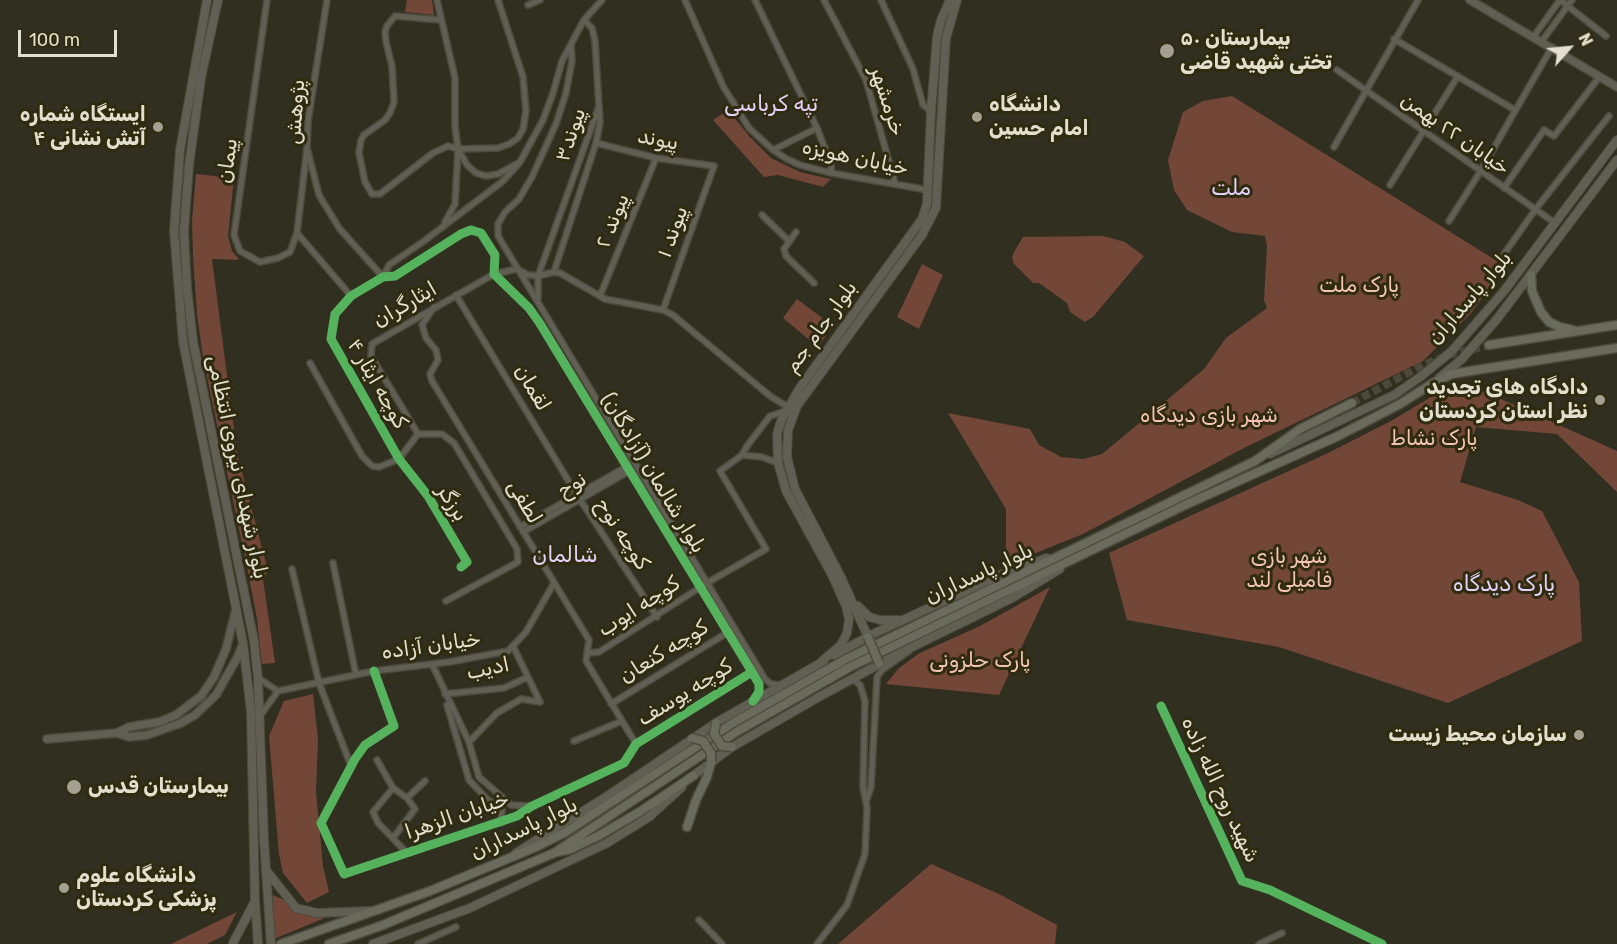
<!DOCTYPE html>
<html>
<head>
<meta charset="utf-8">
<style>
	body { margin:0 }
	#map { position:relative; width:1617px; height:944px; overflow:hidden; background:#312f20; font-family:Rubik,sans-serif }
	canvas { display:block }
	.north { position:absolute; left:1539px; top:18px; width:60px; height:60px; -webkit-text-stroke:4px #2f2b0e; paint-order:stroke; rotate:63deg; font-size:16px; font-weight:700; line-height:24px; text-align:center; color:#e2dfcf }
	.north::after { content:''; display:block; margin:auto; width:21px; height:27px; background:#e2dfcf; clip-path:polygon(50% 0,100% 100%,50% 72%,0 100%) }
	.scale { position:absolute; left:18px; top:30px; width:99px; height:27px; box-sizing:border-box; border:3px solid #e2dfcf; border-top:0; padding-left:8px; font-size:18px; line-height:21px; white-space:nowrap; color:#e2dfcf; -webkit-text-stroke:4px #2f2b0e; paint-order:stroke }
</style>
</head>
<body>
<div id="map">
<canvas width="1617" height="944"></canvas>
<div class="north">N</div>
<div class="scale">100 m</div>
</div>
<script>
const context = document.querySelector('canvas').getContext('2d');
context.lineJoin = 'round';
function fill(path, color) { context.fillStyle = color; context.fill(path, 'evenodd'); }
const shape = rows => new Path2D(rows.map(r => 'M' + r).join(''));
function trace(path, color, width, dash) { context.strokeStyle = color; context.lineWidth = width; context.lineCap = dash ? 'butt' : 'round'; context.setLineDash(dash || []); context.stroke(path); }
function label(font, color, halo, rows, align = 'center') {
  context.font = font + ' Rubik,"Noto Naskh Arabic",sans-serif'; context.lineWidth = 6; context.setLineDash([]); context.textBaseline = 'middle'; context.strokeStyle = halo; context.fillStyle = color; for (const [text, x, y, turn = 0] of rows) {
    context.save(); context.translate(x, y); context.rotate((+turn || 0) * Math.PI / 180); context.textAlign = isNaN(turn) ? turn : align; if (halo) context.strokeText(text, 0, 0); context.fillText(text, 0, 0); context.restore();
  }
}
const green = shape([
	[407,0,432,0,434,15,405,12],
	[1232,96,1505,266,1471,313,1423,361,1244,448,1083,534,1006,565,1006,509,948,413,1030,429,1039,445,1061,457,1083,459,1102,454,1204,369,1226,338,1267,308,1264,300,1267,246,1265,236,1232,232,1187,210,1174,190,1168,160,1183,112,1203,101],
	[728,110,750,137,771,158,800,172,831,179,823,187,778,175,764,177,713,120],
	[196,174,234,178,228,236,232,251,238,258,238,260,212,259,237,453,268,571,263,579,275,663,262,664,257,619,247,567,203,358,197,314,193,257,192,221],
	[1103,236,1125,242,1144,256,1093,317,1085,322,1070,312,1067,303,1039,283,1033,283,1014,264,1012,258,1014,252,1023,237],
	[922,264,943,275,919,329,897,317],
	[797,299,833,326,818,347,783,318],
	[1470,385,1617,451,1617,492,1557,434,1476,427,1460,482,1518,500,1542,511,1579,582,1582,641,1448,703,1279,647,1127,620,1109,553,1326,454,1391,421,1441,391],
	[1050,587,999,695,886,684,899,668,918,654,980,626],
	[313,694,318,739,316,792,323,866,329,892,307,903,283,873,279,854,269,736,284,701],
	[931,864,999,894,1057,925,1055,944,838,944],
	[273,895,325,918,274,939],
	[237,912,225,935,207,944,171,944]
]);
const primaryTunnel = shape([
	[1352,403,1423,365,1449,355,1489,345]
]);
const minor = shape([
	[267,0,234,235,240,251,260,262,278,258,290,252,297,233,307,148],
	[327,0,308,121,307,148,319,195,339,228,383,277],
	[437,0,455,78,455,126,458,149,455,204,445,222],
	[685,0,723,86,749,128,773,150,787,159,800,165,831,173,928,190],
	[755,0,817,128,831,164,831,173],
	[824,0,866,80,895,183],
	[881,0,913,69,923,105,931,111],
	[1560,0,1606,36],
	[528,5,540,0],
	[441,20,395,16,387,26,385,32,386,42,392,66,394,102,390,113,385,120,364,135,361,140,359,153,365,182,372,194,380,194,433,153,448,146,458,149,467,165,476,173,486,176,498,174,520,162],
	[1534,36,1560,0],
	[1394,39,1515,110],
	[1542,41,1572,0],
	[571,46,572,61,566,93,556,124,532,177,519,199,505,212,498,224,498,236,765,679,771,684,780,685],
	[1337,70,1555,223],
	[596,143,656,158,714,166,663,310],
	[1334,147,1418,0],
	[458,149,498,148,509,144,518,138,523,129,526,111,523,77,498,0],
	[773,150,817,128],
	[1390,185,1458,76],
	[1504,188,1544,130,1554,136,1600,76],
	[762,215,789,241],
	[1449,221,1480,172,1552,47],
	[796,232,784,249,786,256,814,283],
	[297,233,351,296],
	[1502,257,1535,210,1609,116],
	[519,270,528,275,538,276,554,272,560,273,605,299,663,310,673,315,770,396,788,407],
	[554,272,596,143,600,123,595,41,592,28,584,20],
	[383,277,389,265,424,241,503,181,520,162,543,120,553,93,562,61,584,20,602,0],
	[456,295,577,495,657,617],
	[600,296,656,158],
	[538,298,538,276,599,106],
	[434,307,422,325,426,338,436,350,438,360,430,374,432,381,589,640,586,661,636,744],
	[310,363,362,456,372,466,379,467,399,459,418,434],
	[418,434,371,356,372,344,494,274,517,269],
	[418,434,442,434,454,443,517,549,518,562,446,601],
	[742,455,762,457,778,463],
	[520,527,628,466],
	[523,532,631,470],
	[333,563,356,675],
	[461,567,467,562,428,496,399,459,331,339,335,314,351,296,383,277,395,276,461,234,471,230,481,233,495,255,494,274,529,308,539,322,752,672,759,684,759,692,753,701],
	[292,569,319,683,351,766],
	[513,646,540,702],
	[587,653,599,652,707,583,766,549,720,471,742,455,747,446,770,416,786,411],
	[432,664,469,742,479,777,511,805,531,806],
	[374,671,394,726,365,745,355,759,321,823,344,874,517,816,532,806,624,763,636,744,752,672],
	[258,678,278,691],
	[278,691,374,671,449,662,508,651,526,632,554,583],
	[445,694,504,688,528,677],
	[611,704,730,631],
	[447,705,469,780,487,799,502,810,501,823],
	[1161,706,1242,881,1270,890,1382,944],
	[260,716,278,691],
	[574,741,622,721],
	[469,742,497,713,521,699,540,702],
	[377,760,393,788,407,798,415,809,393,838],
	[393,788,373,812,378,823,407,853],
	[407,798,425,781],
	[867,799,871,787,877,677,882,670,909,651],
	[699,920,722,944],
	[418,944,456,927],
	[817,944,847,905,865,854,867,808,863,787,865,701,860,685,852,678],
	[1259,944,1282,933]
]);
const tertiary = shape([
	[1470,0,1617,87],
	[117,733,129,727,159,722,176,715,201,696,214,677,226,649,236,609],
	[47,739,117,733,129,737,147,735,181,723,195,715,216,695,237,658,243,644]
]);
const secondary = shape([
	[207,0,180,150,174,231,183,342,243,643,251,712,255,901,258,944],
	[218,0,201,78,189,165,184,231,187,288,193,341,254,641,258,678,264,840,271,944],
	[1439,378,1462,359,1497,319,1617,160],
	[1270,454,1394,395,1420,377,1452,351,1504,291,1617,140],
	[858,606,869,617,880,620,898,620],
	[868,637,840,575,795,489,787,457,788,430,797,406,922,235,936,208,946,38,957,0],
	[834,655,877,632,1000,575,1047,558],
	[821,662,841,645,847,633,849,619,846,606,831,573,786,491,778,463,777,434,781,421,799,389,922,219,927,204,931,111,937,37,941,20,950,0],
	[690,778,732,747,817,698,896,655,1012,598,1060,569],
	[516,853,606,797,719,721,824,661],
	[266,870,296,908,317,913,370,911],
	[233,943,254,903],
	[373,944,470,908,607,843,649,817,682,787]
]);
const primary = shape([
	[1531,275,1532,291,1541,312,1549,322,1560,327,1573,330],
	[1489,345,1617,325],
	[687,827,696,800,707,777,711,762],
	[557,852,571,849,600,835,641,811,693,776],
	[281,944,430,891,536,847,566,832,733,723,846,659,1255,461,1300,429,1352,403],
	[329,944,383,925,554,853,738,731,850,667,1185,505,1338,436,1400,404,1433,383,1452,374,1470,371,1617,348]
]);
const primaryBridge = shape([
	[868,637,879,663],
	[716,723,714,734,722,746,732,747],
	[692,738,703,741,711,753,711,762]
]);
const cycleway = shape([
	[461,567,467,562,428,496,399,459,331,339,335,314,351,296,383,277,395,276,461,234,471,230,481,233,495,255,494,274,529,308,539,322,752,672,759,684,759,692,753,701],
	[374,671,394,726,365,745,355,759,321,823,344,874,517,816,532,806,624,763,636,744,752,672],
	[1161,706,1242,881,1270,890,1382,944]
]);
const markers = [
	[1167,51,8,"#a4a192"],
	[977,117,6,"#a4a192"],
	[158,127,6,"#a4a192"],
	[1600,400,6,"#a4a192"],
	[1579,735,6,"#a4a192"],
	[74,787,8,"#a4a192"],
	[64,888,6,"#a4a192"]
];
const poiNames = [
	["بیمارستان ۵۰",1180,39],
	["تختی شهید قاضی",1180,63],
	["دانشگاه",989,105],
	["امام حسین",989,129],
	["ایستگاه شماره",146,115,"right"],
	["۴ آتش نشانی",146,139,"right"],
	["دادگاه های تجدید",1588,388,"right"],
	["نظر استان کردستان",1588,412,"right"],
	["سازمان محیط زیست",1567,735,"right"],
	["بیمارستان قدس",88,787],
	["دانشگاه علوم",76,876],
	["پزشکی کردستان",76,900]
];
const streetNames = [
	["خرمشهر",887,101,72],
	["پژوهش",296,112,-86],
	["خیابان ۲۲ بهمن",1455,134,35],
	["پیوند۳",571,135,-71],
	["پیوند",658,140,11],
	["خیابان هویزه",855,158,12],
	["پیمان",228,161,-82],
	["پیوند ۲",613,221,-68],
	["پیوند ۱",673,232,-70],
	["بلوار پاسداران",1470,298,-49],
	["ایثارگران",405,305,-30],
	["بلوار جام جم",821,327,-54],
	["کوچه ایثار ۴",377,384,60],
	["لقمان",532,388,59],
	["بلوار شهدای نیروی انتظامی",237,467,78],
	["بلوار شالمان (آزادگان)",653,473,59],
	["نوح",572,485,-30],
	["لطفی",524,502,59],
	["برزگر",452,503,58],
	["کوچه نوح",622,534,57],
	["بلوار پاسداران",979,574,-25],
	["کوچه ایوب",639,607,-33],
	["خیابان آزاده",431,646,-8],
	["کوچه کنعان",664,652,-32],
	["ادیب",488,669,-12],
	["کوچه یوسف",685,693,-32],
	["شهید روح الله زاده",1220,790,65],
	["خیابان الزهرا",457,816,-19],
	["بلوار پاسداران",524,829,-26]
];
const parkNames = [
	["پارک ملت",1359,286],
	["شهر بازی دیدگاه",1209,416],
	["پارک نشاط",1434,439],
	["شهر بازی",1289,557],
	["فامیلی لند",1289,581],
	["پارک حلزونی",980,661]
];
const neighbourhoodNames = [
	["تپه کرباسی",771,105],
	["ملت",1231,189],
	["شالمان",565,556],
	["پارک دیدگاه",1504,585]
];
fill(green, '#724738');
trace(primaryTunnel, '#4c493a', 8, [8, 4]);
trace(minor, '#4d4b3d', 8);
trace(tertiary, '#4d4b3d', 10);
trace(secondary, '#4d4b3d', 10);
trace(primary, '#4d4b3d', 11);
trace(minor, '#615f54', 5);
trace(tertiary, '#615f54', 7);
trace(secondary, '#615f54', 8);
trace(primary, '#6a6b5d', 8);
trace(primaryBridge, '#4d4b3d', 11, []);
trace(primaryBridge, '#6a6b5d', 8);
trace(cycleway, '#56b35d', 9);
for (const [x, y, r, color] of markers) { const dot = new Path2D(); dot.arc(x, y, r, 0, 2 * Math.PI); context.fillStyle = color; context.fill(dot); trace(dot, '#2f2b0e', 2); }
label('bold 21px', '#e2dfcf', '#2f2b0e', poiNames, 'left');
label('21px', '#e2dfcf', '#2f2b0e', streetNames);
label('21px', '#f5c3b4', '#2f2b0e', parkNames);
label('22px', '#e3d1fb', '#2f2b0e', neighbourhoodNames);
</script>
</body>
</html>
